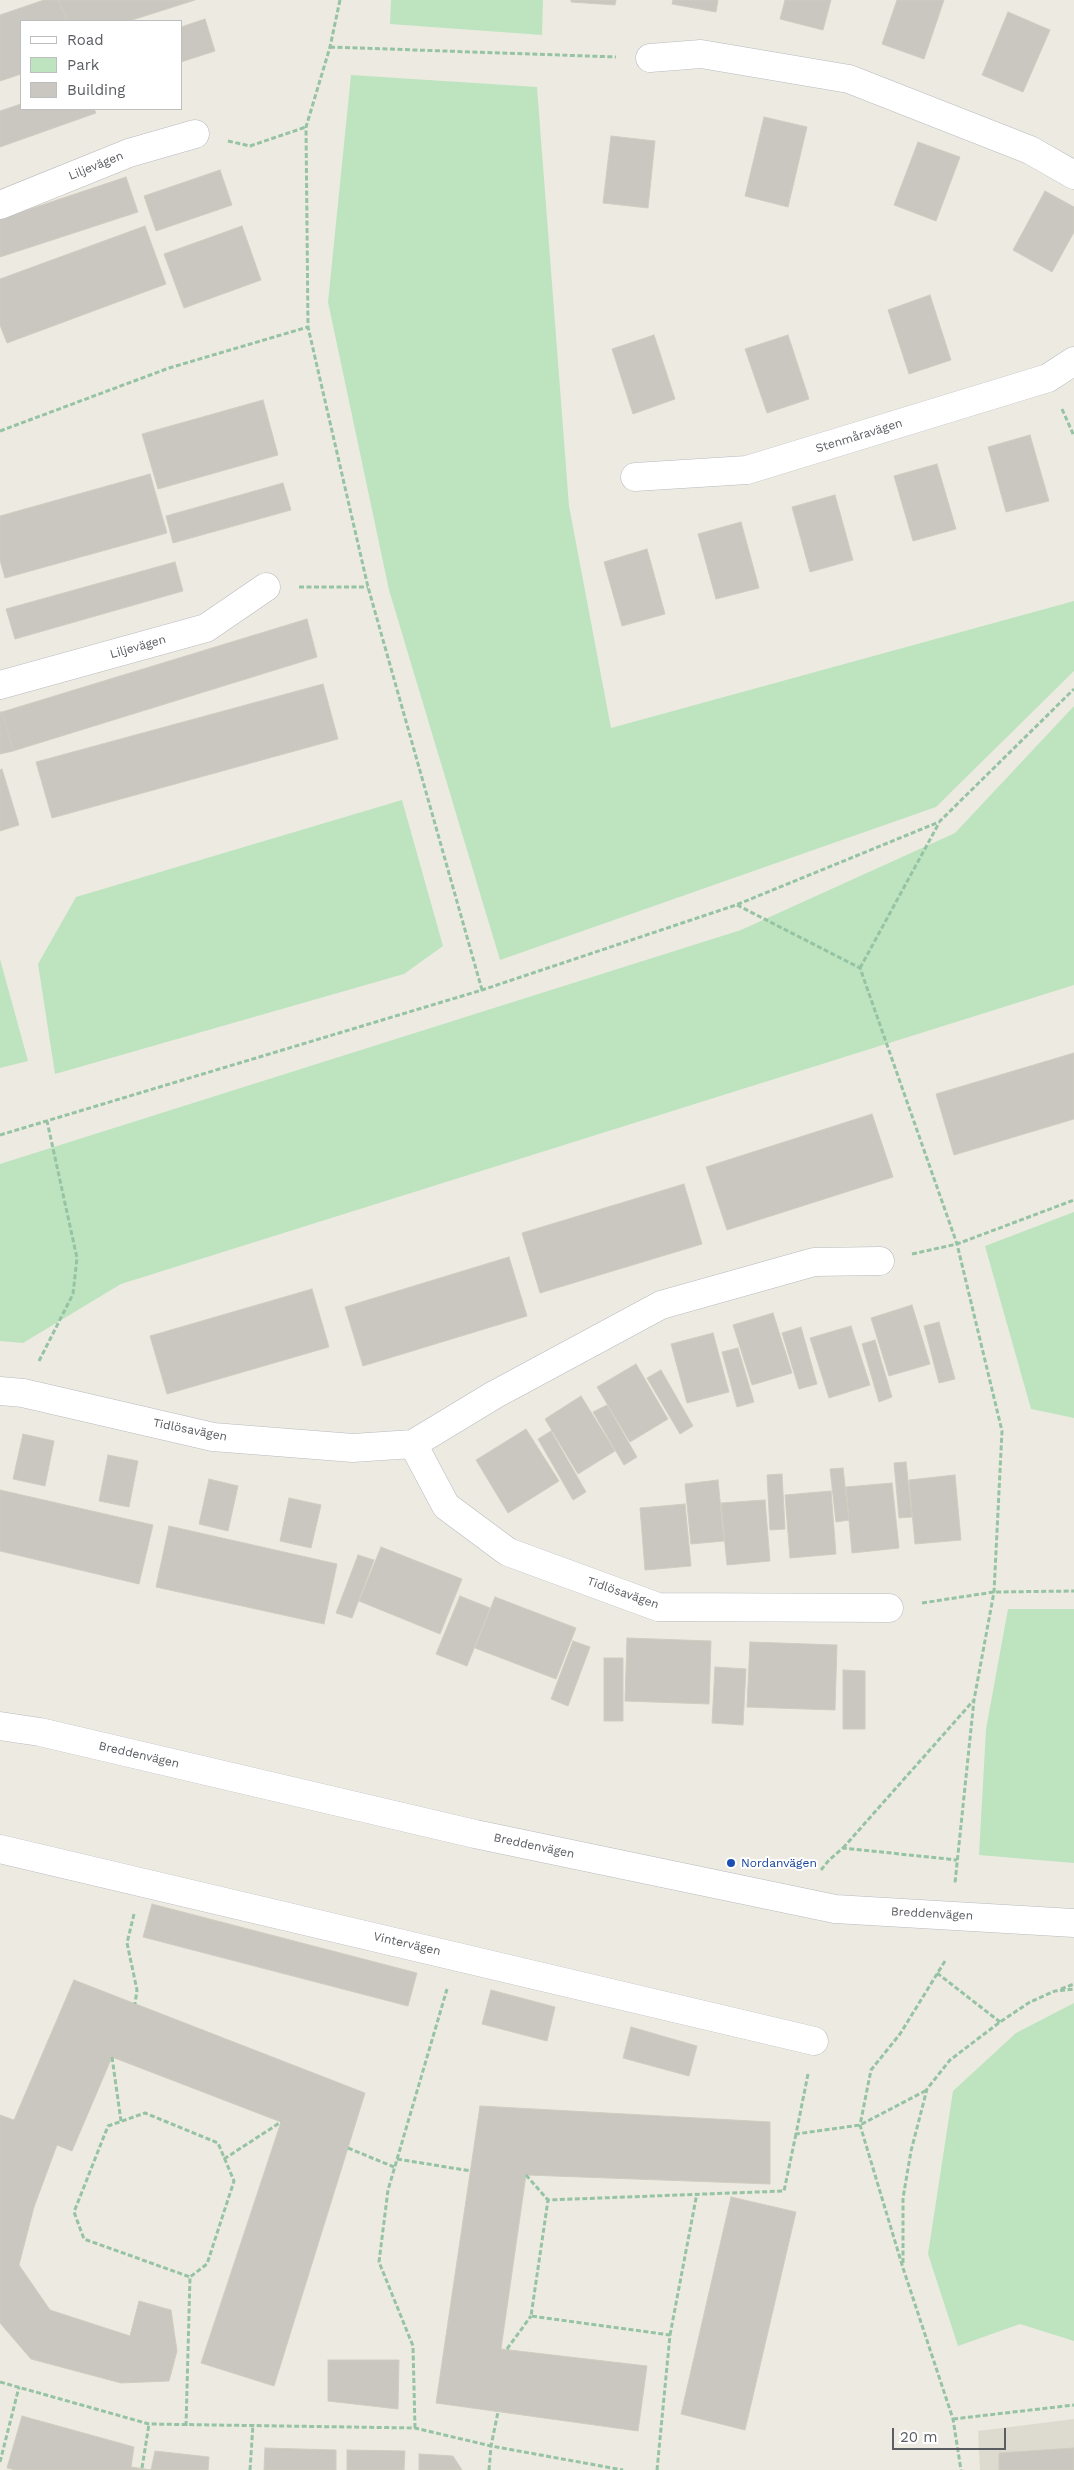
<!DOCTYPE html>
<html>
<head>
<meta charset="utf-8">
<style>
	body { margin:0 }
	#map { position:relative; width:1074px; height:2470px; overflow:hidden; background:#edebe1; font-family:"Work Sans",sans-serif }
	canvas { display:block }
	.legend { position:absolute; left:20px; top:20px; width:162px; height:90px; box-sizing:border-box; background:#fff; border:1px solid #bdbec0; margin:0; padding:6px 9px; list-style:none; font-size:15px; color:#5a5d62 }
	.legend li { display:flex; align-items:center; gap:10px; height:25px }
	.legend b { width:25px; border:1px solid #bdbec0 }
	.scale { position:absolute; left:892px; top:2428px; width:114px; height:22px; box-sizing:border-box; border:2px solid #5a5d62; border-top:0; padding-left:6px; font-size:15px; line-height:18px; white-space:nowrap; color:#5a5d62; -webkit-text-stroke:4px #fff; paint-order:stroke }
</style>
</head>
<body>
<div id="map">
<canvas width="1074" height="2470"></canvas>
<ul class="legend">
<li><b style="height:6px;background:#fff"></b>Road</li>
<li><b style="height:14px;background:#bde4bf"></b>Park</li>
<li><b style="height:14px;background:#cac7c0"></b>Building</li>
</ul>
<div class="scale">20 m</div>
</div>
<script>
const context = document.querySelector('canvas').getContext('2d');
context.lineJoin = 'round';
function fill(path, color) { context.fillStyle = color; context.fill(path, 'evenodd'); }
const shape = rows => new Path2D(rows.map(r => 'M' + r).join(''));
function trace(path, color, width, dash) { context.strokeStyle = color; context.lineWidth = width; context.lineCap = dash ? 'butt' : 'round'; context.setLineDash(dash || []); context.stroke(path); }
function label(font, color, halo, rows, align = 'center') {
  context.font = font + ' "Work Sans",sans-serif'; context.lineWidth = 4; context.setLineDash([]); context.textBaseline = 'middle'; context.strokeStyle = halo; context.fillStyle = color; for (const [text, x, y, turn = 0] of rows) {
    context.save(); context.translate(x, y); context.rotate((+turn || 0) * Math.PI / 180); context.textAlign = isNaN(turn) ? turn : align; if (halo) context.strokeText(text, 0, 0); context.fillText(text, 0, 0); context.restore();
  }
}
const education = shape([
	[1074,2419,1074,2470,980,2470,978,2431]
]);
const green = shape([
	[391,0,543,0,542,35,390,24],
	[351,75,537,87,569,506,611,728,1074,601,1074,671,936,807,500,960,389,590,328,302],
	[1074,706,1074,985,121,1284,23,1343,0,1341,0,1164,741,930,955,833],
	[402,800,443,946,404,974,55,1074,38,964,76,897],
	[0,959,28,1061,0,1068],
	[1074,1212,1074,1418,1031,1409,985,1246],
	[1008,1609,1074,1609,1074,1863,979,1855,986,1729],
	[1074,2003,1074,2341,1020,2324,958,2346,928,2254,953,2091,1016,2033]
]);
const building = shape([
	[44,0,59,0,67,21,21,21,21,74,0,81,0,15,44,0],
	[59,0,195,0,129,21,67,21,59,0],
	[571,0,616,0,615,5,571,2,571,0],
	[673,0,718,0,716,12,672,4,673,0],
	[785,0,831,0,823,30,780,19,785,0],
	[897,0,944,0,924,59,882,44,897,0],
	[1008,12,1050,30,1023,92,982,75,1008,12],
	[205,19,215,51,181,62,181,27,205,19],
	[21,104,21,109,94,109,96,113,0,147,0,111,21,104],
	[764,117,807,127,788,207,745,196,764,117],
	[611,136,655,141,648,208,603,203,611,136],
	[918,142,960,157,936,221,894,205,918,142],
	[220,170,232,205,156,231,144,196,220,170],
	[126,177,138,212,0,257,0,219,126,177],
	[1045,191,1074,207,1074,232,1052,272,1013,250,1045,191],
	[145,226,166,284,7,343,0,325,0,279,145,226],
	[242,226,261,280,184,308,164,254,242,226],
	[930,295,951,360,909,374,888,310,930,295],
	[654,335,675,399,633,414,612,349,654,335],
	[788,335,809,399,767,413,745,349,788,335],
	[263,400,278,455,158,489,142,434,263,400],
	[1030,435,1049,501,1006,512,988,447,1030,435],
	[937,464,956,529,913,541,894,476,937,464],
	[150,474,167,533,5,578,0,560,0,516,150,474],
	[283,483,291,510,173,543,166,516,283,483],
	[835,495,853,560,810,572,792,507,835,495],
	[741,522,759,588,716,599,698,534,741,522],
	[647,549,665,614,622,626,604,562,647,549],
	[175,562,183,591,15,639,6,609,175,562],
	[307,619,317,657,13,751,2,712,307,619],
	[323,684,338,739,52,818,36,762,323,684],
	[0,712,2,712,13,751,0,754,0,712],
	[2,769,19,825,0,831,0,770,2,769],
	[1074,1053,1074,1119,954,1155,936,1094,1074,1053],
	[872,1114,893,1177,727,1230,706,1167,872,1114],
	[684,1184,702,1244,540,1293,522,1233,684,1184],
	[509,1257,527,1316,363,1366,345,1307,509,1257],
	[312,1289,329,1347,167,1394,150,1336,312,1289],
	[912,1305,930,1364,889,1376,871,1318,912,1305],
	[773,1313,792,1373,752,1385,733,1325,773,1313],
	[939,1322,955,1379,939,1383,924,1326,939,1322],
	[851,1326,870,1385,829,1398,810,1338,851,1326],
	[801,1327,817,1384,799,1389,782,1333,801,1327],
	[713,1333,729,1392,687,1403,671,1344,713,1333],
	[875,1340,892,1397,879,1402,862,1344,875,1340],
	[738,1348,754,1402,737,1407,722,1352,738,1348],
	[636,1364,668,1419,630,1442,597,1387,636,1364],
	[661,1370,693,1426,680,1434,647,1378,661,1370],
	[581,1396,615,1451,578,1474,545,1419,581,1396],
	[607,1405,637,1457,624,1465,593,1412,607,1405],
	[526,1429,559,1481,508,1513,476,1460,526,1429],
	[551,1431,586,1492,573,1500,538,1439,551,1431],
	[23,1434,54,1441,45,1486,13,1479,23,1434],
	[108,1455,138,1461,129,1507,99,1501,108,1455],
	[906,1462,912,1517,899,1518,894,1463,906,1462],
	[843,1468,849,1520,836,1522,830,1469,843,1468],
	[782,1474,785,1529,770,1530,767,1475,782,1474],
	[955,1475,961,1540,915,1544,909,1480,955,1475],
	[209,1479,238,1486,228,1531,199,1524,209,1479],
	[718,1480,724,1541,691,1544,685,1484,718,1480],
	[892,1483,899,1548,852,1553,846,1487,892,1483],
	[0,1490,153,1525,139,1584,0,1551,0,1490],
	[831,1491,836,1554,790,1558,785,1495,831,1491],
	[289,1498,321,1505,311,1548,280,1541,289,1498],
	[765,1500,770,1561,727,1565,721,1503,765,1500],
	[685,1504,691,1566,645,1570,640,1508,685,1504],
	[169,1526,337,1564,324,1624,156,1587,169,1526],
	[381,1547,462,1579,440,1634,359,1601,381,1547],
	[358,1555,374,1560,352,1618,336,1613,358,1555],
	[460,1596,490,1608,467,1666,436,1654,460,1596],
	[495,1597,576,1628,556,1679,475,1648,495,1597],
	[627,1638,711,1641,709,1704,625,1701,627,1638],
	[573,1641,590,1647,568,1706,551,1699,573,1641],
	[750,1642,837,1645,835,1710,747,1707,750,1642],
	[604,1658,623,1658,623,1721,604,1721,604,1658],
	[715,1667,746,1669,743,1725,712,1723,715,1667],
	[843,1670,865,1671,865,1729,843,1729,843,1670],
	[152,1904,417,1973,408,2006,143,1937,152,1904],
	[74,1980,365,2093,274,2386,201,2363,281,2122,112,2057,72,2151,57,2145,34,2207,19,2265,50,2310,130,2336,139,2301,171,2310,177,2351,169,2381,121,2383,31,2359,0,2323,0,2115,14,2120,74,1980],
	[491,1990,555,2007,547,2041,482,2024,491,1990],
	[631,2027,697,2046,689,2076,623,2058,631,2027],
	[480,2106,770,2122,770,2184,526,2175,501,2349,647,2366,638,2431,436,2403,480,2106],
	[731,2197,796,2212,745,2430,681,2414,731,2197],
	[328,2360,399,2360,398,2409,328,2401,328,2360],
	[22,2416,134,2447,131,2467,151,2470,155,2451,209,2457,208,2470,16,2470,7,2468,22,2416],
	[265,2448,336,2450,336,2470,264,2470,265,2448],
	[1074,2448,1074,2470,999,2470,999,2453,1074,2448],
	[347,2450,405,2451,404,2470,347,2470,347,2450],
	[419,2454,453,2456,462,2470,419,2470,419,2454]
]);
const path = shape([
	[340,0,330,47,306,127,308,327,368,587,482,990],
	[330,47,616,57],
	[228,141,250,146,306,127],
	[1062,409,1074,436],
	[0,431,169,368,308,327],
	[299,587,368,587],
	[737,905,860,968,957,1244,1002,1431,994,1592,974,1700,955,1883],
	[860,968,939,823],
	[0,1135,482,990,736,905,939,822,1074,689],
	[912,1254,957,1244,1074,1200],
	[39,1361,73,1294,77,1258,47,1121],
	[922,1603,994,1592,1074,1591],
	[843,1848,974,1700],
	[821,1870,829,1860,843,1848,957,1860],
	[134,1914,127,1943,137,1990,135,2004],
	[945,1961,900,2034,871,2070,860,2125,903,2268,953,2419,961,2470],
	[937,1973,1000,2022],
	[1061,1989,1074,1984],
	[112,2057,121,2121],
	[808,2074,796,2134,860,2125,927,2090],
	[348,2148,394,2167],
	[224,2159,281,2122],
	[397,2159,471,2171],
	[526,2175,548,2200],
	[903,2263,903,2198,911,2151,927,2089,950,2060,1000,2022,1030,2002,1055,1991,1074,1989],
	[670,2335,697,2193],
	[507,2349,531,2316],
	[0,2382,149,2424,415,2428,491,2446,623,2470],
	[953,2419,1074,2405],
	[186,2426,190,2277,207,2264,234,2181,218,2143,145,2113,108,2126,74,2212,84,2239,190,2277],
	[415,2428,413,2346,379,2262,388,2190,447,1989],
	[0,2462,19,2387],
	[142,2468,149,2424],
	[250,2470,253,2424],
	[489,2470,491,2446,498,2412],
	[657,2470,670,2335,531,2316,548,2200,784,2191,796,2134]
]);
const minor = shape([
	[650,58,701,54,849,79,1030,150,1074,175],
	[0,205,129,153,195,134],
	[635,477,747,470,1048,378,1074,361],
	[0,685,206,628,266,587],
	[0,1391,23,1393,213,1437,353,1448,413,1444,494,1395,661,1305,814,1262,880,1261],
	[413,1444,446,1506,508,1552,658,1607,889,1608],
	[0,1726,40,1732,475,1834,835,1909,1074,1923],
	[0,1849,814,2041]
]);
const markers = [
	[731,1863,5,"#1a4fb4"]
];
const streetNames = [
	["Liljevägen",96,166,-22],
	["Stenmåravägen",859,436,-17],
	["Liljevägen",138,647,-16],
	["Tidlösavägen",190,1430,11],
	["Tidlösavägen",623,1593,19],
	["Breddenvägen",139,1755,13],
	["Breddenvägen",534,1846,12],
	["Breddenvägen",932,1914,3],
	["Vintervägen",407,1944,13]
];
const transitNames = [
	["Nordanvägen",741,1863]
];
fill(education, '#dddacf');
fill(green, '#bde4bf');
fill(building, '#cac7c0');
trace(building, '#d1ccc0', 1);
trace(minor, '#b7b9be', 29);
trace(path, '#96c3a4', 3, [5, 2.5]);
trace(minor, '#fff', 28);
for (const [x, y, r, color] of markers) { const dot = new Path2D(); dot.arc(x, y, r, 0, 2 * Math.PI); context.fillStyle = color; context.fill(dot); trace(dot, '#fff', 2); }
label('12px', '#5a5d62', '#fff', streetNames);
label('12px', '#164399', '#fff', transitNames, 'left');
</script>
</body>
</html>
